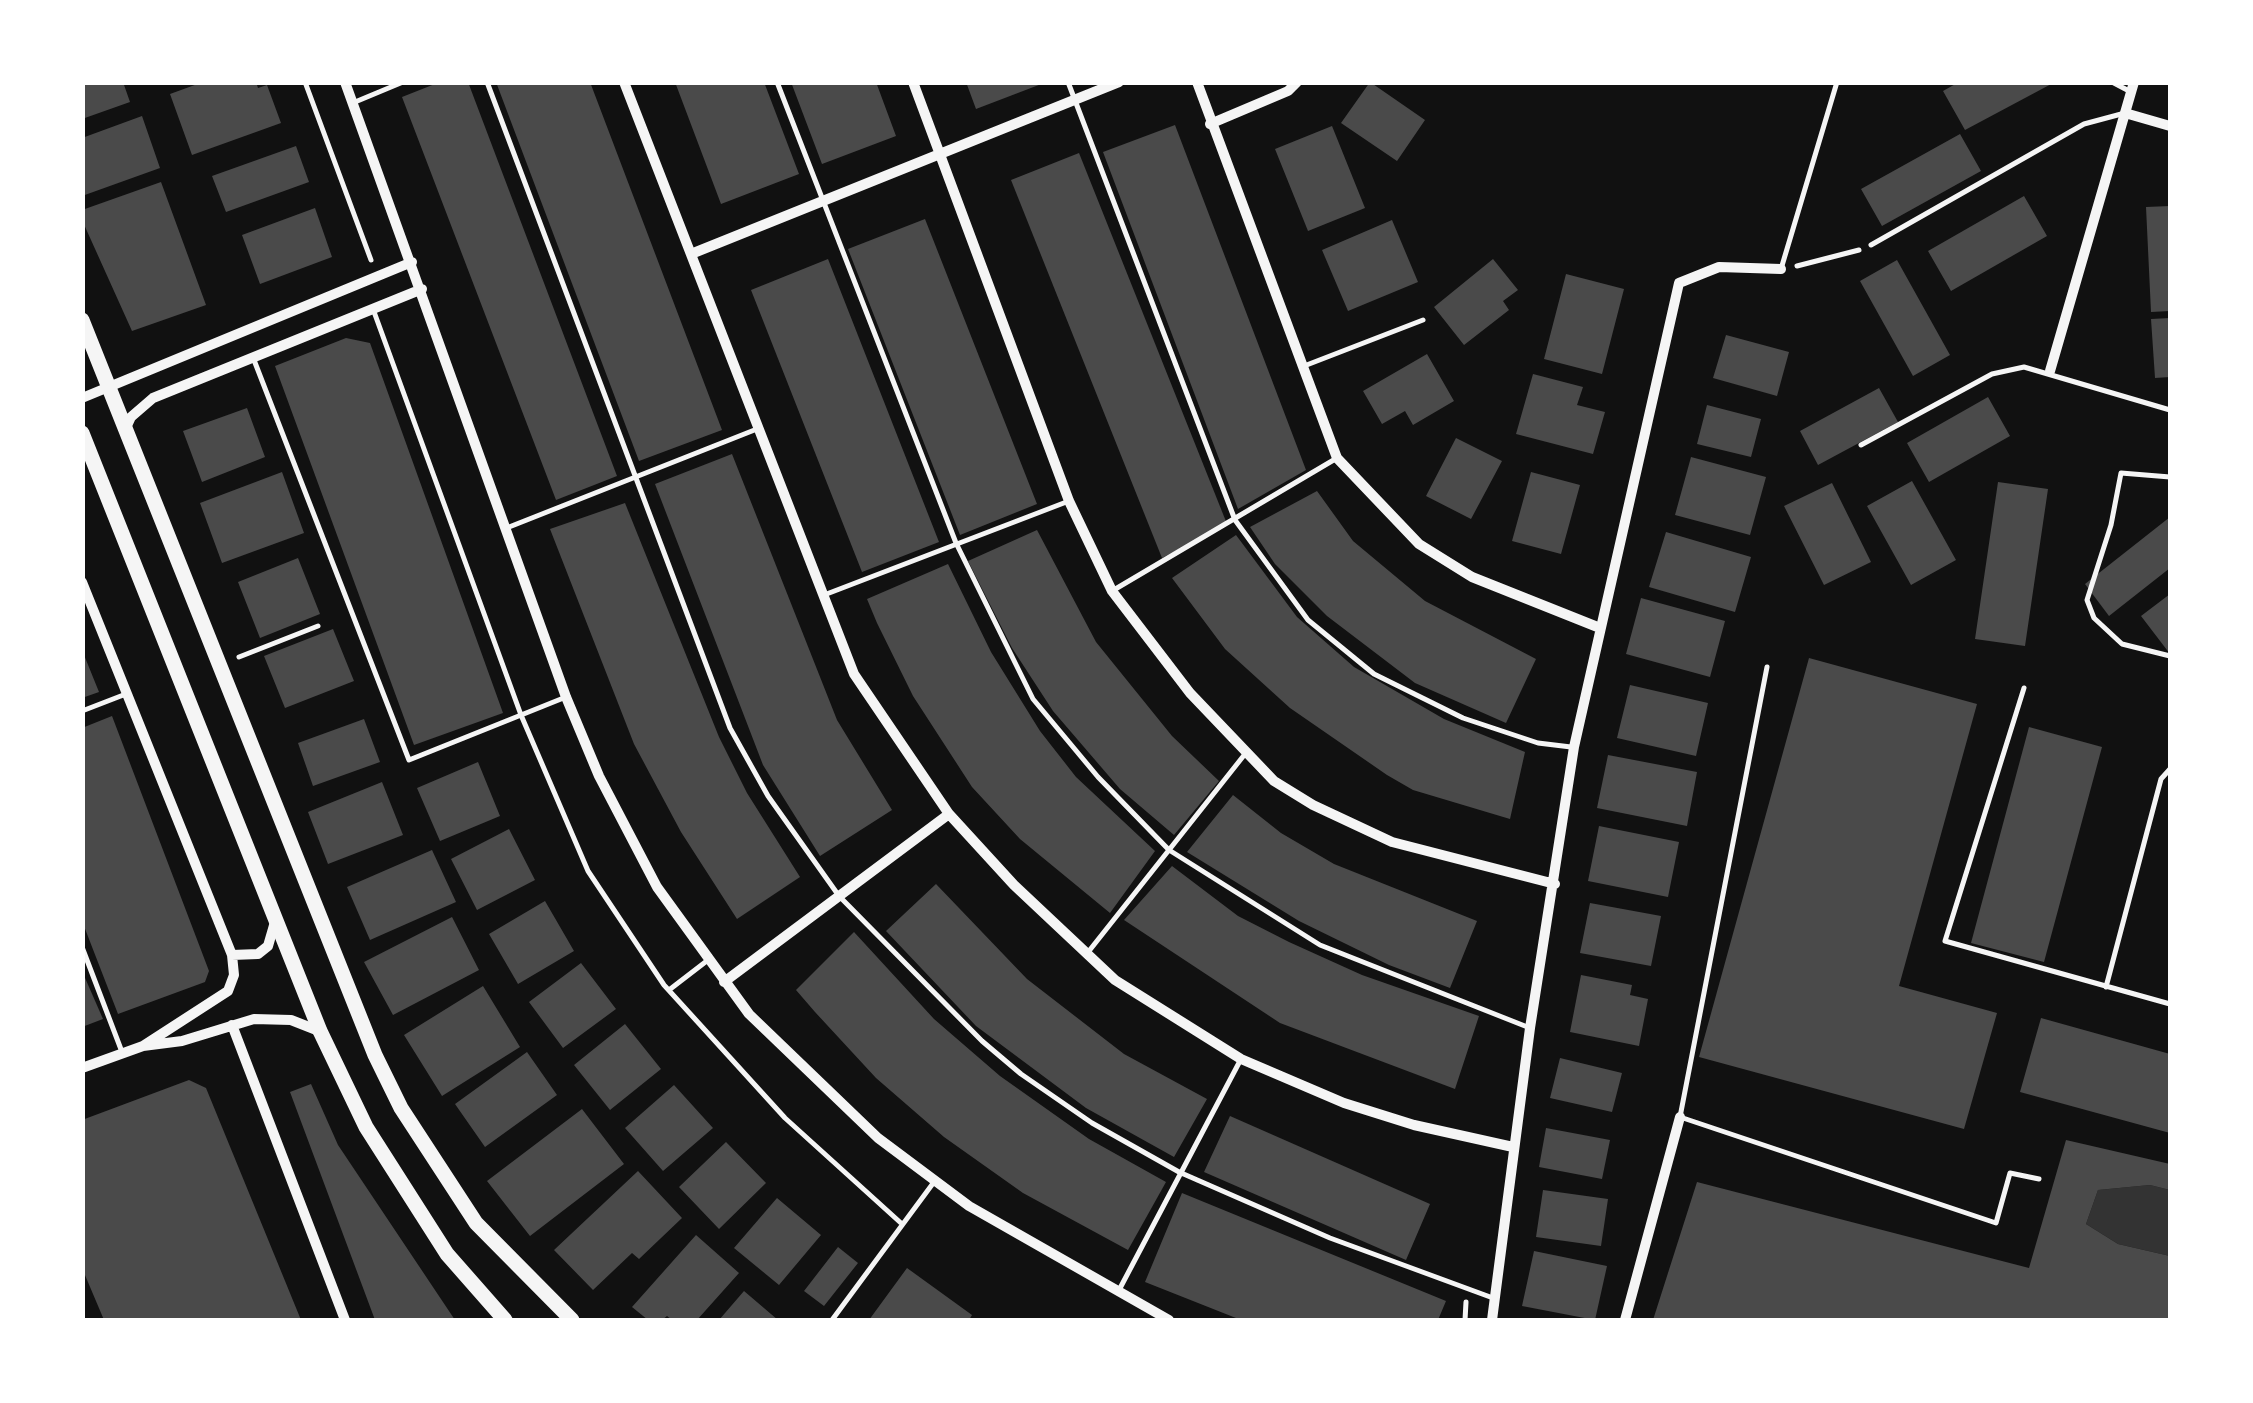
<!DOCTYPE html>
<html>
<head>
<meta charset="utf-8">
<style>
	body { margin:0 }
	#map { position:relative; width:2253px; height:1403px; overflow:hidden; background:#111; font-family:Barlow,sans-serif }
	canvas { display:block }
	.frame { position:absolute; inset:0; border:85px solid #fff; pointer-events:none }
</style>
</head>
<body>
<div id="map">
<canvas width="2253" height="1403"></canvas>
<div class="frame"></div>
</div>
<script>
const context = document.querySelector('canvas').getContext('2d');
context.lineJoin = 'round';
function fill(path, color) { context.fillStyle = color; context.fill(path, 'evenodd'); }
const shape = rows => new Path2D(rows.map(r => 'M' + r).join(''));
function trace(path, color, width, dash) { context.strokeStyle = color; context.lineWidth = width; context.lineCap = dash ? 'butt' : 'round'; context.setLineDash(dash || []); context.stroke(path); }
const water = shape([
	[2150,1185,2170,1190,2170,1256,2118,1244,2086,1224,2098,1190]
]);
const building = shape([
	[82,82,123,82,130,102,82,119],
	[203,82,256,82,258,88,267,85,281,123,192,155,170,94],
	[440,82,468,82,617,476,556,500,402,97],
	[496,82,590,82,722,430,639,461],
	[675,82,764,82,799,174,721,204],
	[791,82,876,82,896,136,822,164],
	[966,82,1044,82,1044,83,976,109],
	[1370,82,1425,120,1397,161,1341,123],
	[1959,82,2055,82,1965,130,1943,91],
	[142,116,160,168,82,196,82,138],
	[1175,125,1306,470,1238,509,1103,152],
	[1332,126,1365,208,1308,231,1275,149],
	[1960,134,1981,171,1882,226,1861,189],
	[296,146,309,182,226,212,212,176],
	[1079,153,1227,524,1162,558,1011,180],
	[161,182,206,305,132,331,82,220,82,210],
	[2024,196,2047,236,1951,291,1928,251],
	[2170,206,2170,311,2151,312,2146,207],
	[315,208,332,257,260,284,242,235],
	[925,219,1037,504,960,535,848,249],
	[1392,220,1418,282,1348,311,1322,250],
	[828,259,939,542,862,572,751,290],
	[1493,259,1518,290,1503,301,1509,310,1464,345,1434,307],
	[1897,260,1950,355,1913,376,1860,281],
	[1566,274,1624,289,1602,374,1544,359],
	[2170,318,2170,377,2155,378,2151,319],
	[1726,335,1789,352,1777,396,1713,378],
	[346,338,370,343,503,713,414,745,275,366],
	[1427,354,1454,401,1413,425,1405,411,1382,424,1363,391],
	[1533,374,1583,387,1577,405,1605,412,1593,454,1516,434],
	[1879,388,1898,422,1818,465,1800,431],
	[1988,397,2010,436,1929,482,1907,443],
	[1707,405,1761,419,1751,457,1697,444],
	[247,408,265,457,202,482,183,431],
	[1456,438,1502,461,1471,519,1426,496],
	[732,454,837,720,892,810,820,856,763,765,655,484],
	[1691,457,1766,477,1750,535,1675,515],
	[282,472,304,533,222,563,200,503],
	[1531,472,1580,485,1561,554,1512,541],
	[1912,481,1956,560,1911,585,1867,506],
	[1998,482,2048,489,2025,646,1975,639],
	[1832,483,1871,562,1824,585,1784,506],
	[1317,491,1353,541,1425,601,1536,659,1506,723,1415,683,1327,616,1275,564,1250,527],
	[625,503,719,737,747,793,800,877,737,919,681,832,634,744,550,529],
	[2170,517,2170,568,2109,616,2085,584],
	[1037,530,1096,642,1172,736,1219,781,1174,835,1120,789,1053,711,1012,648,968,561],
	[1666,532,1751,557,1735,612,1649,587],
	[1236,535,1297,617,1354,667,1444,719,1525,752,1510,819,1413,790,1387,775,1290,708,1225,649,1172,578],
	[298,558,320,614,260,638,238,582],
	[948,564,991,652,1040,731,1076,777,1155,851,1110,913,1020,839,972,787,913,696,877,623,867,599],
	[2170,594,2170,654,2141,616],
	[1641,598,1725,621,1710,677,1626,654],
	[333,629,354,681,285,708,264,656],
	[82,650,99,692,82,698],
	[1809,658,1977,704,1899,986,1997,1013,1964,1129,1699,1057],
	[1630,685,1708,703,1696,756,1617,738],
	[112,716,209,971,205,982,118,1014,82,921,82,728],
	[364,719,380,762,313,786,298,743],
	[2029,727,2102,747,2044,962,1971,943],
	[1608,755,1697,772,1687,826,1597,808],
	[478,762,500,816,440,841,417,788],
	[382,782,403,835,328,864,308,812],
	[1233,795,1281,833,1334,864,1477,921,1450,988,1389,965,1299,921,1187,852],
	[1599,826,1679,842,1668,897,1588,881],
	[509,829,535,880,477,910,451,859],
	[432,850,456,902,370,940,347,887],
	[1172,866,1238,916,1289,942,1362,975,1479,1016,1455,1089,1280,1023,1124,920],
	[936,884,1027,979,1124,1054,1207,1099,1174,1157,1086,1108,976,1026,886,931],
	[545,901,574,951,518,984,489,934],
	[1590,903,1661,916,1651,966,1580,953],
	[452,917,479,970,393,1015,364,962],
	[854,932,934,1019,1000,1076,1089,1139,1166,1182,1128,1250,1023,1193,944,1137,876,1078,815,1012,796,990],
	[581,963,616,1009,563,1048,529,1002],
	[82,971,103,1019,82,1027],
	[1581,975,1632,985,1630,995,1648,999,1639,1046,1570,1032],
	[483,986,520,1047,442,1096,404,1035],
	[2041,1018,2170,1054,2170,1133,2020,1092],
	[625,1024,661,1069,610,1110,574,1065],
	[527,1052,557,1095,485,1147,455,1104],
	[1560,1058,1622,1073,1612,1112,1550,1098],
	[189,1080,206,1088,301,1320,104,1320,82,1268,82,1120],
	[311,1084,338,1145,455,1320,375,1320,290,1092],
	[674,1085,713,1128,663,1171,625,1128],
	[582,1109,624,1164,530,1236,487,1181],
	[1230,1116,1430,1204,1406,1260,1204,1172],
	[1546,1128,1610,1140,1602,1179,1539,1167],
	[2066,1140,2170,1164,2170,1190,2150,1185,2098,1190,2086,1224,2118,1244,2170,1256,2170,1320,1653,1320,1697,1182,2029,1268],
	[726,1142,766,1183,719,1229,679,1187],
	[638,1171,682,1218,639,1259,632,1253,593,1290,554,1250],
	[1543,1190,1608,1199,1601,1246,1536,1237],
	[1182,1193,1446,1301,1438,1320,1241,1320,1145,1282],
	[777,1198,821,1235,779,1285,734,1248],
	[696,1235,739,1273,697,1320,672,1320,667,1316,662,1320,648,1320,632,1307],
	[838,1247,858,1263,824,1306,804,1291],
	[1534,1251,1607,1266,1595,1320,1522,1306],
	[907,1268,972,1315,969,1320,869,1320],
	[744,1291,778,1320,719,1320]
]);
const path = shape([
	[305,82,371,260],
	[1797,266,1859,250],
	[239,657,318,626],
	[1465,1320,1466,1302]
]);
const service = shape([
	[487,82,730,728,768,796,839,896,982,1041,1021,1074,1092,1123,1179,1172,1330,1238,1493,1298],
	[777,82,956,543,1033,699,1098,777,1169,850,1320,945,1530,1028],
	[1068,82,1235,520,1308,620,1374,674,1463,718,1538,743,1571,747],
	[2112,82,2131,92],
	[355,102,403,82],
	[1871,245,2084,124,2125,113],
	[1781,269,1837,82],
	[373,309,521,715,588,871,664,985,785,1118,902,1224],
	[254,360,409,760,566,697],
	[1304,366,1423,320],
	[1861,445,1992,374,2024,367,2170,410],
	[2170,477,2121,473,2111,525,2087,600,2094,618,2122,644,2170,656],
	[504,529,757,429],
	[1112,591,1337,458],
	[824,595,1069,501],
	[1767,667,1680,1117,1996,1223,2010,1173,2039,1179],
	[2024,688,1945,941,2170,1004],
	[82,711,126,694],
	[82,947,122,1052],
	[1089,951,1245,754],
	[2106,987,2161,779,2170,769],
	[669,990,708,960],
	[1118,1292,1241,1059],
	[832,1320,934,1182]
]);
const minor = shape([
	[345,82,566,697,599,776,657,887,749,1014,878,1138,969,1206,1169,1320],
	[624,82,854,674,949,814,1014,885,1115,980,1241,1059,1344,1103,1414,1125,1513,1147],
	[913,82,1069,501,1112,591,1190,693,1274,781,1313,805,1392,842,1555,884],
	[1197,82,1337,458,1419,544,1472,577,1600,628],
	[2125,113,2170,126],
	[1210,124,1288,91,1297,82],
	[691,254,1119,82],
	[2050,371,2134,82],
	[82,398,412,262],
	[125,430,131,417,153,398,422,289],
	[82,582,232,955,234,975,228,991,143,1046],
	[232,955,258,954,268,946,275,922],
	[724,982,949,814],
	[232,1025,345,1320],
	[82,1068,143,1046,182,1041,254,1019,291,1020,319,1031],
	[1492,1320,1530,1028,1574,747,1679,283,1719,267,1781,269],
	[1625,1320,1680,1117]
]);
const secondary = shape([
	[82,320,375,1055,401,1108,476,1223,572,1320],
	[82,433,320,1031,366,1127,447,1254,505,1320]
]);
fill(water, '#333');
fill(building, '#4a4a4a');
trace(path, '#f5f5f5', 5);
trace(service, '#f5f5f5', 5);
trace(minor, '#f5f5f5', 10);
trace(secondary, '#f5f5f5', 15);
</script>
</body>
</html>
